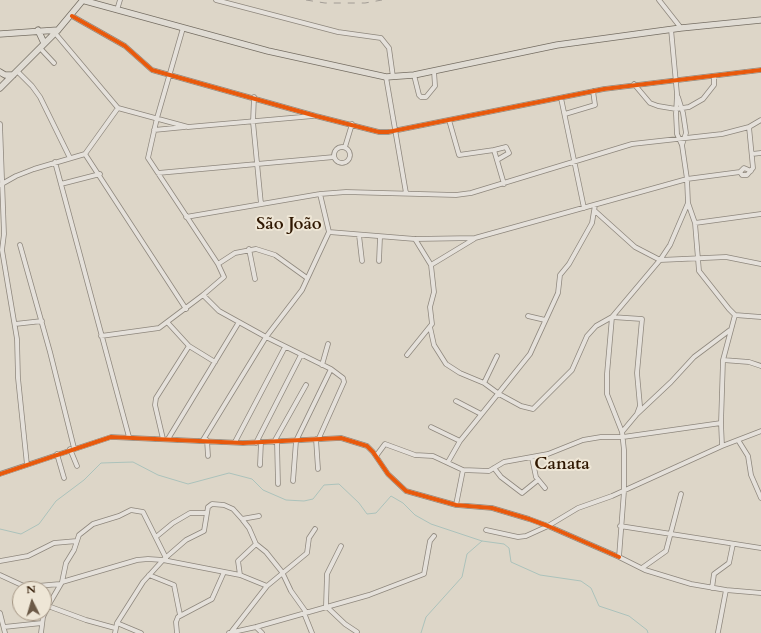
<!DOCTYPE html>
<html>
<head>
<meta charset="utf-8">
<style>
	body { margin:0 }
	#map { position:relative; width:761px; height:633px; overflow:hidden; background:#ddd6c8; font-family:Cardo,serif }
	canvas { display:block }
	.north { position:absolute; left:12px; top:581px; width:40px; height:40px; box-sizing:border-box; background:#eee6d6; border:1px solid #a29381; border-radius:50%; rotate:355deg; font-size:11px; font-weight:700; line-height:16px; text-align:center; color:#2f1701 }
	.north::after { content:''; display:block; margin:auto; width:14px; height:18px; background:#6c5a47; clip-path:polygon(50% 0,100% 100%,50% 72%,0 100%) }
</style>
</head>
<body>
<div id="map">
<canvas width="761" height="633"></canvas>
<div class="north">N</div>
</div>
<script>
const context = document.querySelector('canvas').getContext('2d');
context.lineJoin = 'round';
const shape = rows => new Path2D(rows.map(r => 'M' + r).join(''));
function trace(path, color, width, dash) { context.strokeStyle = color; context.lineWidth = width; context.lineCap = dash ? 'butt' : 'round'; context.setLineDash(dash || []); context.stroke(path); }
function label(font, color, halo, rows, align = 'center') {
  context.font = font + ' Cardo,serif'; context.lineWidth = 4; context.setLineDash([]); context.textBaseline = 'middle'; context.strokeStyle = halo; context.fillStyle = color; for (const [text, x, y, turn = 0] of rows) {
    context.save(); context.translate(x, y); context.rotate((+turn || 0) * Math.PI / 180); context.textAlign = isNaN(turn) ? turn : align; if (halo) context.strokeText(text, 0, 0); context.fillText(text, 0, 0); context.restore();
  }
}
const stream = shape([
	[0,529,21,534,39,524,56,501,84,480,101,463,133,462,158,475,188,484,229,473,252,479,263,490,286,500,304,501,313,499,324,485,339,484,359,503,367,514,376,513,391,496,403,503,415,515,431,524,482,541,504,544,509,548,511,562,540,575,581,581,591,588,599,606,629,616,647,630,648,633],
	[421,633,426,617,462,577,467,554,482,541]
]);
const minor = shape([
	[216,0,338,32,381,38,389,48,393,77],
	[659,0,681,28],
	[117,10,120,0],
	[72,16,125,46,152,70,316,116,379,132,388,132,604,89,761,70],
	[671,29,677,94,676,114,677,134,682,145,687,179,688,203,695,223,699,271,729,309,735,315,761,317],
	[55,33,118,108,188,127,313,116],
	[40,48,54,63],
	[17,71,32,86,40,97,70,158],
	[414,75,419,95,421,97,426,97,435,86,434,71],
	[386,77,406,193],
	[634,84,650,103,658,106,676,109,689,107,703,99,714,85,714,76],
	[254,97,253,122,261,204],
	[678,97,683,113,686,133,682,145],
	[561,98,584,208],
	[565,114,595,105,593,91],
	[449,120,459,155,494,150,504,184],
	[0,124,4,234,2,250,17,339,18,378,27,465],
	[154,130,185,127],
	'334 155a8 8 0 1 1 16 0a8 8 0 1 1-16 0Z',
	[345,147,352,124],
	[494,150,506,147,509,153,497,160],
	[85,154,186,309],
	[752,154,761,153],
	[55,162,129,437],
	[740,172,744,168,751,171],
	[158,173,334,157],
	[61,184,100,174],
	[0,185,16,176,34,169,85,154,118,108],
	[688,203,670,245,660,260,612,317,607,374,607,394,622,432,624,450,624,491,619,557,645,570,691,584,726,590,761,593],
	[595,211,635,247,660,260,726,257,761,264],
	[186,217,320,194,346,192,456,195,471,193,632,144,722,134,749,127,761,120],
	[695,223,761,214],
	[329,232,415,239,475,238,687,179,740,172,742,175,747,175,753,168,749,127],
	[359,235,362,261],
	[20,245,50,352,74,448],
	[249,249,255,279],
	[379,261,380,237],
	[218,264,235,253,256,249,275,255,307,278],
	[431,265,474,239],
	[203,295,219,311,266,337,331,369,343,378,344,382,319,438],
	[528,316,545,320],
	[15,324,42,321],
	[430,327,434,345,446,364,460,373,484,383],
	[101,336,159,328,203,295,224,277,218,264,148,158,157,118,183,28],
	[189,346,215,362],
	[407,355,432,324,430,307,434,292,431,265,415,239],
	[497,356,484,383,499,394,521,406,533,409,572,370,587,336,596,326,612,317,642,319,637,373,640,406,637,414],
	[723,360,749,362,761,366],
	[322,365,328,344],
	[456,401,481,414],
	[431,427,460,441],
	[622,432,637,414,671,382,694,357,730,330],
	[163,439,155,405,156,398,189,346,168,323],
	[168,439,239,322],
	[316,439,318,469],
	[203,440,266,337,302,290,329,232,320,194],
	[207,440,208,456],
	[738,440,748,456,751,475,761,498],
	[235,442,285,347],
	[274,442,306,385],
	[277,442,278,484],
	[256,443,301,355],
	[722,446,721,423,723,360,735,315],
	[70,449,77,466],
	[57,454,64,478],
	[376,456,385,444,415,455,433,456,463,470,489,471,504,462,548,454,583,440,601,437,623,437,721,423],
	[532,458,536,477,545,488],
	[448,462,460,441,530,354,558,293,560,275,569,264,592,223,595,205],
	[260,465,261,442],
	[494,468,501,477,522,493,538,480],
	[0,474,111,437,243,443,341,438,367,446,373,452,388,474,406,491,456,505,492,508,529,519,548,526,619,557],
	[293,481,296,441,331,369],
	[456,505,463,470],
	[242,519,259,516],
	[620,526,761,548],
	[486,530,518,537,526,536,548,526,578,508,612,496,722,446,761,431],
	[156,537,173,523,190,513,207,513],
	[341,546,327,574,326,606,345,624,357,632],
	[0,561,28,556,54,543,77,541],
	[642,568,666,551,681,494],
	[0,575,26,587,60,584],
	[149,575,174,585,180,615],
	[240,575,238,561,256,544],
	[62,582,66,563,74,550,79,535,93,524,119,516,131,510,143,512,166,558],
	[712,588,714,574,729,563,733,544],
	[48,606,86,620,115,628],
	[0,613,5,633],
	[304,613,312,633],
	[117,623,141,633],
	[4,627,42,623],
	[256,627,262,633],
	[232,631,267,586,307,553,309,538,315,529],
	[718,632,726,590],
	[41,633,43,617,48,606,62,582,137,560,148,559,163,560,240,575,267,586],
	[115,633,117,623,143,582,163,560,186,540,204,531,208,507,212,504,224,505,233,509,242,519,249,528,256,544,266,552,282,572,291,591,306,612],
	[177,633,176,622,178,617,212,599,224,572],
	[229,633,256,627,369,595,424,574,430,541,434,536]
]);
const major = shape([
	[82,0,268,51,386,77,414,75,557,45,681,28,761,20],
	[38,30,44,43],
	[0,34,58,30],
	[0,72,5,75,13,75],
	[0,88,58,30,83,0]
]);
const rail = shape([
	[306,0,325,3,365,3,382,0]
]);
const cycleway = shape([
	[72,16,125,46,152,70,316,116,379,132,388,132,604,89,761,70],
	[0,474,111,437,243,443,341,438,367,446,373,452,388,474,406,491,456,505,492,508,529,519,548,526,619,557]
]);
const districtNames = [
	["São João",289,225],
	["Canata",562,465]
];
trace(stream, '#abc2bb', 1);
trace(minor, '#8e877d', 5.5);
trace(major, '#756e63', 7);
trace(minor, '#e5e1db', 4);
trace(major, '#e0dcd4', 5.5);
trace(rail, '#a29c95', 1, [7, 7]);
trace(cycleway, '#e8590c', 4);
label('bold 17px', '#2f1701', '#eee6d6', districtNames);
</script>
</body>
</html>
